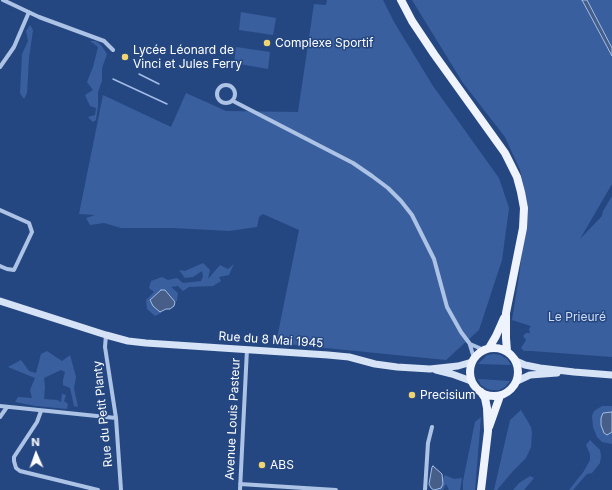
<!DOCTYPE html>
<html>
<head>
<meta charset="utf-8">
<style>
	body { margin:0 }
	#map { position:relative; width:612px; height:490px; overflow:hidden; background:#254781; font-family:Inter,sans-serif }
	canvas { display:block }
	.north { position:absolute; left:16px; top:434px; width:40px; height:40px; -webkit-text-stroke:3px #254781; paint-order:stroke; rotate:358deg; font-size:11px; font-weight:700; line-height:16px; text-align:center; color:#fff }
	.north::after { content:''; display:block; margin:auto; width:14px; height:18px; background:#fff; clip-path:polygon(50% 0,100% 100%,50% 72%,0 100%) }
</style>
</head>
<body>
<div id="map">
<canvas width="612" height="490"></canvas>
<div class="north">N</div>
</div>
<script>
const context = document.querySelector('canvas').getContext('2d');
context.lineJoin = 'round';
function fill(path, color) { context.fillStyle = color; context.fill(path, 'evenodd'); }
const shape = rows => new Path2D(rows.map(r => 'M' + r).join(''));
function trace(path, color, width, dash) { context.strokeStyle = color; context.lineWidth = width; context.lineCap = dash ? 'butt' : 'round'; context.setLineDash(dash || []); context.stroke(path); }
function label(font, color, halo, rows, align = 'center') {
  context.font = font + ' Inter,sans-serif'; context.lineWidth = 3; context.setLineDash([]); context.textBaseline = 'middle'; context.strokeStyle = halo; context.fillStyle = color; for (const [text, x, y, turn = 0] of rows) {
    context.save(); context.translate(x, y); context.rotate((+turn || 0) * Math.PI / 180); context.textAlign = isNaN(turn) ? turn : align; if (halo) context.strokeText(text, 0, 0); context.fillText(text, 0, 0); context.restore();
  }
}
const green = shape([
	[327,0,383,0,394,22,433,86,499,178,509,208,502,260,479,330,446,360,276,343,299,230,263,214,259,217,257,227,229,231,174,228,121,228,104,223,90,225,86,218,95,215,79,214,103,95,171,127,186,93,226,111,298,112,314,4,326,5],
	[412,0,612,0,612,184,580,239,602,216,603,211,612,196,612,357,532,351,524,351,521,348,526,340,523,336,526,333,530,333,529,329,531,326,512,320,519,276,528,207,520,170,505,137,463,83],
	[241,12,276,18,273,35,239,30],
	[30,25,33,30,29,58,27,93,24,99,20,93,22,54,28,41,26,31],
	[90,41,96,41,101,45,107,54,102,68,102,81,98,92,98,106,96,120,93,122,88,117,95,115,96,108,90,106,85,95,93,90,87,82,93,67,98,47],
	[236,47,270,52,268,69,234,63],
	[203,263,210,270,208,279,220,265,228,269,234,264,229,275,219,277,221,281,213,286,189,287,183,291,178,286,171,287,178,293,177,301,170,301,160,307,161,313,155,316,147,309,146,300,154,292,149,288,151,281,162,277,168,280,177,278,183,283,201,281,203,277,202,271,193,277,185,278,179,270,185,271],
	[47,351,62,361,70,355,76,377,74,388,78,407,74,406,70,388,63,385,63,380,65,372,61,370,44,378,45,387,44,399,57,400,61,402,62,394,66,395,64,401,68,404,67,409,36,406,15,402,18,397,32,398,30,390,35,378,8,367,21,360,29,371,36,373,41,354],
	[494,354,500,355,507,359,511,365,478,364,487,355],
	[478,379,510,381,505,387,499,390,492,390,487,389,481,385],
	[602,406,612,406,612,444,602,442,597,437,593,427,592,416,594,411],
	[521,410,531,427,532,433,531,447,526,458,513,471,497,490,494,490,510,420],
	[481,417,475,490,463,490,463,481,475,422],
	[590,440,600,450,601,456,600,463,592,473,587,474,573,490,569,490,584,471,590,460,590,454,586,445],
	[445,475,454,479,462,478,460,490,449,490,446,484,443,490,437,490,437,487],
	[530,476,534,478,524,490,513,490,519,483]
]);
const water = shape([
	[582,0,587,0,612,48,612,56,582,0],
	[161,290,165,290,175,302,174,306,170,309,166,309,160,312,153,306,150,300,161,290],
	[612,412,612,432,607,435,604,433,601,425,601,418,603,413,612,412],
	[433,466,442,474,443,484,441,488,434,490,431,488,429,484,432,467,433,466]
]);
const stream = shape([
	[139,74,159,84],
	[113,79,167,104]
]);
const street = shape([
	[3,0,39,17,104,41,113,50],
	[0,67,14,47,29,12],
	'217 94a9 9 0 1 1 18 0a9 9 0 1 1-18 0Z',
	[233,101,353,163,372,176,388,188,401,201,412,215,434,259,447,307,461,332,470,344,484,350],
	[0,210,29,223,32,232,14,270,7,269,0,266],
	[106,335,105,347,116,418,121,490],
	[470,345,474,358],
	[0,406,116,418],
	[41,411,37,422,14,457,14,461,16,468,20,471,98,490],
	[0,417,7,407],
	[240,484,336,490],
	[240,490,247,349],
	[425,490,428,443,432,427]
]);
const secondary = shape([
	[0,301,106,335,128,341,146,343,328,355,349,357,375,364,397,367,430,369,458,366,472,362],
	[516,361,525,365,540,368,574,372,612,375],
	[436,370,452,374,471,381],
	[517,381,530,375,557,373]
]);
const primary = shape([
	[401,0,412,21,434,54,505,153,517,177,521,192,524,208,523,228,506,313,506,338,507,351],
	'470 372a24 24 0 1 1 48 0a24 24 0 1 1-48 0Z',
	[489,348,496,336,504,318],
	[481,392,485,398,487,408,488,431,481,490],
	[489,427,500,396]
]);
const markers = [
	[267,43,4,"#f0d471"],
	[125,57,4,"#f0d471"],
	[412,395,4,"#f0d471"],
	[262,465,4,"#f0d471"]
];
const poiNames = [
	["Complexe Sportif",275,43],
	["Lycée Léonard de",133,50],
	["Vinci et Jules Ferry",133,64],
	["Precisium",420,395],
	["ABS",270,465]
];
const parkNames = [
	["Le Prieuré",577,317]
];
const streetNames = [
	["Rue du 8 Mai 1945",271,340,4],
	["Rue du Petit Planty",103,414,-96],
	["Avenue Louis Pasteur",233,419,-87]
];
fill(green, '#3a5f9e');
fill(water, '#465e88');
trace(water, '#a1bde7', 1);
trace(stream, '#a1bde7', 1.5);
trace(street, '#acc3e6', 4);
trace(secondary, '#d6e2f6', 7);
trace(primary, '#eef3fd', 8);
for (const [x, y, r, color] of markers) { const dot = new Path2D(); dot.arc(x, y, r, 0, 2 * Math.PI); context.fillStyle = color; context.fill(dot); trace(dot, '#254781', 1.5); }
label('12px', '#fff', '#254781', poiNames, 'left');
label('12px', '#d0def5', '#254781', parkNames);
label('12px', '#fff', '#254781', streetNames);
</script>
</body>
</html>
